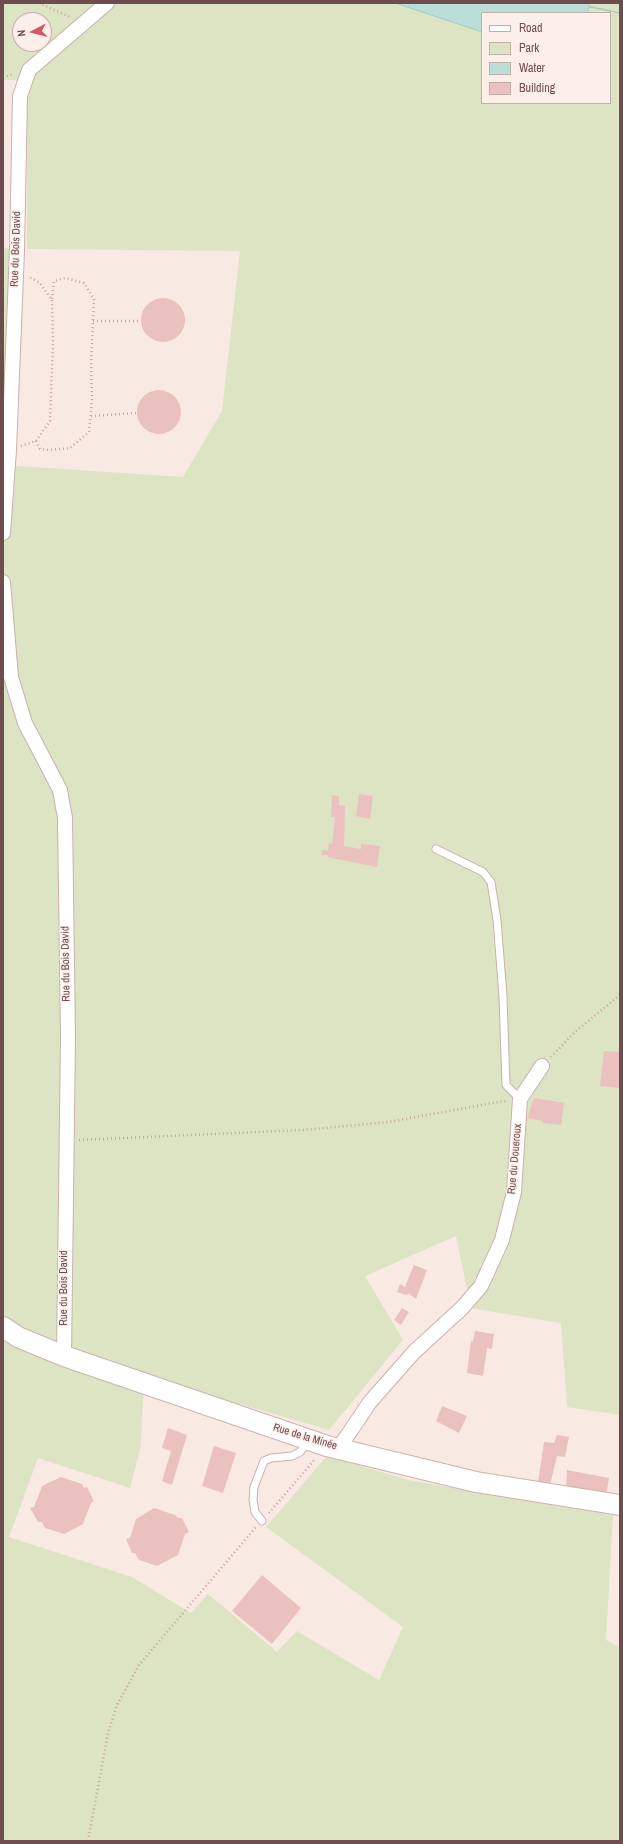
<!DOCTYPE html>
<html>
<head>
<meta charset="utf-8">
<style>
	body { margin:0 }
	#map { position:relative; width:623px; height:1844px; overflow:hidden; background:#f9e9e3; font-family:"Archivo Narrow",sans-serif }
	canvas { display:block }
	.frame { position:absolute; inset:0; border:4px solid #6d4d4d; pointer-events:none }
	.legend { position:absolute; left:481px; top:12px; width:130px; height:92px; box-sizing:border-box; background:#fceee8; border:1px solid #c3aeaa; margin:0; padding:5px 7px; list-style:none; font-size:12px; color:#6d4d4d }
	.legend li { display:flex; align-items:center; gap:8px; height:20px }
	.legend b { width:20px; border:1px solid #c3aeaa }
	.north { position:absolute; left:12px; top:12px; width:40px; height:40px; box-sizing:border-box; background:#fceee8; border:1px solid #c3aeaa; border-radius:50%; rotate:263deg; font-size:11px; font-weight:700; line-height:16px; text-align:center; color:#6d4d4d }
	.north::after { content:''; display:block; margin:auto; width:14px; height:18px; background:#d35867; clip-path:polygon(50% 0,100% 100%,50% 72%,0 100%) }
</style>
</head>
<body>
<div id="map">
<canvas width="623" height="1844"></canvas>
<div class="frame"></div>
<ul class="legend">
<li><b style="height:5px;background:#fff"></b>Road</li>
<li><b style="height:11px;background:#dce4c4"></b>Park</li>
<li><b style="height:11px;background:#bbdfd8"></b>Water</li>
<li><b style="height:11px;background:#eac1be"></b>Building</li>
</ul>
<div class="north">N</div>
</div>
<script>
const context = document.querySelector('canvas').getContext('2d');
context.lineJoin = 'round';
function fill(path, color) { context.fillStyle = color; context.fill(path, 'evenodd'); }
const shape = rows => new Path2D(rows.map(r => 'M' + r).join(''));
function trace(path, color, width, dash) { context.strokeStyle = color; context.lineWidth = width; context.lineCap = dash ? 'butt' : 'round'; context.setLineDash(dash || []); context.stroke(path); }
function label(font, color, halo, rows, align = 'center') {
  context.font = font + ' "Archivo Narrow",sans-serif'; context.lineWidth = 3; context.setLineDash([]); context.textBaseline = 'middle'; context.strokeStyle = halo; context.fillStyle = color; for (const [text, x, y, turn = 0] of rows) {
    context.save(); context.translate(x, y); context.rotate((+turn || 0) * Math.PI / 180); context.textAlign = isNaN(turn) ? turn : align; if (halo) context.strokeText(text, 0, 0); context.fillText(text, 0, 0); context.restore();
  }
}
const green = shape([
	[3,3,395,3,482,32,482,103,610,103,610,13,588,13,589,3,620,3,620,1415,567,1407,561,1323,471,1308,456,1236,365,1276,403,1340,329,1430,146,1377,143,1400,141,1446,130,1488,38,1458,9,1537,132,1577,191,1613,208,1594,277,1652,297,1631,379,1680,403,1627,266,1527,327,1456,408,1480,613,1515,606,1640,620,1647,620,1841,3,1841,3,465,183,477,222,411,240,251,27,249,27,95,16,80,3,80],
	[20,20,44,20,44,44,20,44],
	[3,248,12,249,3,427]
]);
const water = shape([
	[395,3,589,3,589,6,620,13,589,7,588,13,482,13,482,32,395,3]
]);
const building = shape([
	'141 320a22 22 0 1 1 44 0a22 22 0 1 1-44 0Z',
	'137 412a22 22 0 1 1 44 0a22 22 0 1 1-44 0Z',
	[359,794,373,796,370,819,356,816],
	[332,795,339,796,339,805,345,806,344,846,361,849,361,844,380,846,377,867,327,857,328,855,322,855,322,851,324,850,328,851,329,843,332,844,335,817,331,817],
	[604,1051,620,1052,620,1088,600,1086],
	[534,1098,564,1103,561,1125,543,1123,543,1121,527,1118],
	[414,1265,427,1270,416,1299,408,1293,407,1295,397,1292,400,1284,405,1287],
	[402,1308,409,1312,401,1325,394,1320],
	[475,1331,494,1334,492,1349,487,1348,483,1376,467,1373,471,1341,473,1341],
	[442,1406,467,1416,459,1433,436,1421],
	[168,1428,187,1435,172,1485,162,1481,171,1451,162,1448],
	[557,1435,569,1437,565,1457,557,1456,550,1485,538,1483,544,1442,554,1443],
	[214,1446,236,1453,223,1493,202,1486],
	[567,1470,609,1478,606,1495,566,1489],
	[61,1477,82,1484,84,1488,87,1487,94,1501,91,1503,83,1524,64,1534,45,1528,42,1522,38,1522,30,1508,34,1507,42,1486],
	[154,1508,175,1515,178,1518,182,1518,189,1532,185,1534,178,1555,157,1566,139,1560,135,1553,132,1553,126,1539,130,1538,136,1519],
	[262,1575,301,1608,272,1644,232,1611]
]);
const path = shape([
	[39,3,70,17],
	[3,77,14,74],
	[93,321,141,321],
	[91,416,136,413],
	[36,441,40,449,48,450,70,448,89,432,92,400,91,365,94,299,84,283,65,278,54,281,52,300],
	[21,446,36,441,50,421,53,343,52,300,40,283,29,277],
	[551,1057,575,1032,620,995],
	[79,1140,303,1130,388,1122,504,1101,507,1102],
	[269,1513,315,1459],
	[88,1841,108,1733,117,1705,139,1665,256,1527]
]);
const lane = shape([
	[436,849,483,872,491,882,497,920,503,996,506,1085,520,1099],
	[262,1521,255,1512,253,1500,254,1487,264,1461,271,1458,292,1456,300,1452,308,1442]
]);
const street = shape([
	[3,533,9,450,17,250,20,96,29,70,107,3],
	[3,582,11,677,25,723,60,790,65,818,68,1037,64,1356],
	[339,1448,370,1402,414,1352,462,1308,481,1286,502,1240,514,1192,520,1099,542,1066]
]);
const secondary = shape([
	[3,1327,18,1337,64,1356,327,1446,476,1482,620,1505]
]);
const streetNames = [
	["Rue du Bois David",16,249,-88],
	["Rue du Bois David",66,964,-91],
	["Rue du Doueroux",515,1159,-85],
	["Rue du Bois David",64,1288,-90],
	["Rue de la Minée",305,1437,17]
];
fill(green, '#dce4c4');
fill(water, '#bbdfd8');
trace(water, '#a2cfc7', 1);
fill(building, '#eac1be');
trace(lane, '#cab1ae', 9);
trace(street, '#cab1ae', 16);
trace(secondary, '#cfb2ae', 22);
trace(path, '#cea4a2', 2.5, [1, 3]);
trace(lane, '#fff', 7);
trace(street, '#fff', 14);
trace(secondary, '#fff', 20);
label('11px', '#6d4d4d', '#fceee8', streetNames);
</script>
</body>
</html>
